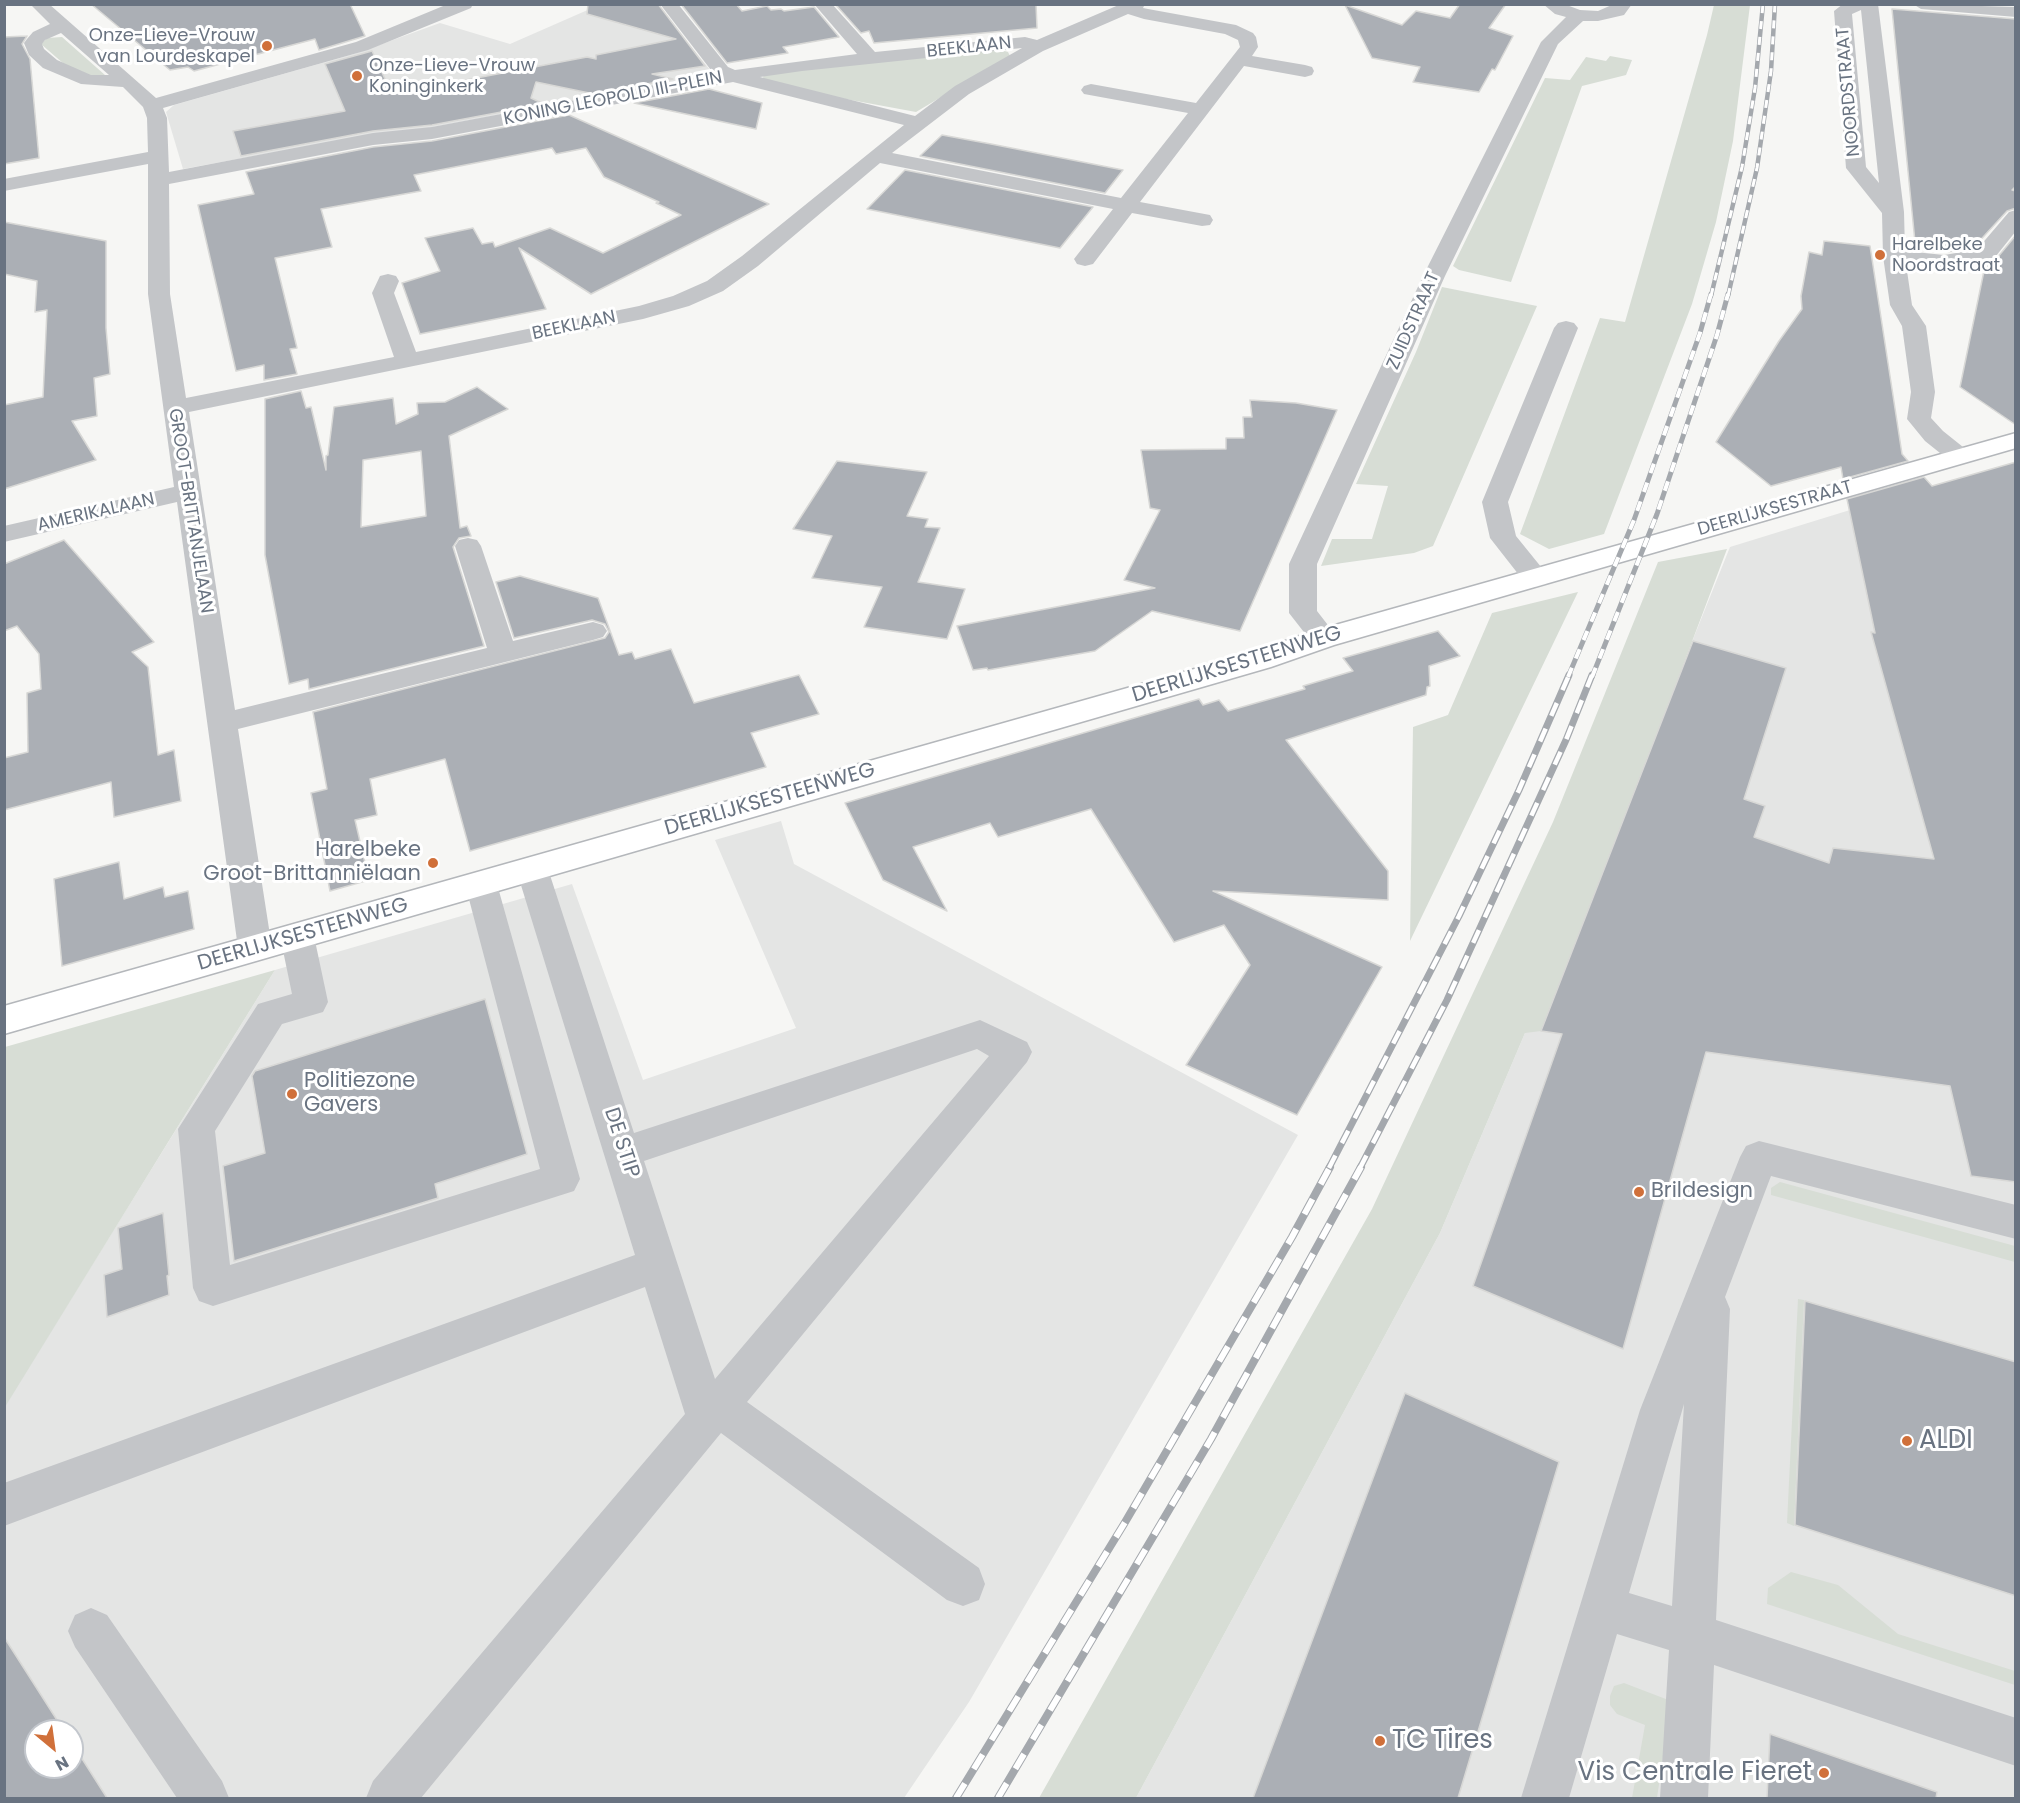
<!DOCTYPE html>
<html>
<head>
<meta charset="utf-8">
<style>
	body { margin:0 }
	#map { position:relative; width:2020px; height:1803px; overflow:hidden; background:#f6f6f4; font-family:Poppins,sans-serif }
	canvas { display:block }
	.frame { position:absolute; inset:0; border:6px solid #697381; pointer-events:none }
	.north { position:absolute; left:24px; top:1719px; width:60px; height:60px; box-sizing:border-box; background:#fff; border:2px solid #c3c7cd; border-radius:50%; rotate:151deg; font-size:16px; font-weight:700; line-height:24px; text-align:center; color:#697381 }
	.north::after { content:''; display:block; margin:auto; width:21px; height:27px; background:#d0703a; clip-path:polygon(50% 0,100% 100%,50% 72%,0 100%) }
</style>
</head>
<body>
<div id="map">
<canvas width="2020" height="1803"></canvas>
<div class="frame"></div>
<div class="north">N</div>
</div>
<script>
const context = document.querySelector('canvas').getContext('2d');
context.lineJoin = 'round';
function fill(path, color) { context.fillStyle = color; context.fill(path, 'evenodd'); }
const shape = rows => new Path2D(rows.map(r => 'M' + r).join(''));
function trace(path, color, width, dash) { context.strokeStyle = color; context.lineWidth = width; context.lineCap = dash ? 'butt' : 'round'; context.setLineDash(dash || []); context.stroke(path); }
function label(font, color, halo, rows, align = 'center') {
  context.font = font + ' Poppins,sans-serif'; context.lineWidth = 6; context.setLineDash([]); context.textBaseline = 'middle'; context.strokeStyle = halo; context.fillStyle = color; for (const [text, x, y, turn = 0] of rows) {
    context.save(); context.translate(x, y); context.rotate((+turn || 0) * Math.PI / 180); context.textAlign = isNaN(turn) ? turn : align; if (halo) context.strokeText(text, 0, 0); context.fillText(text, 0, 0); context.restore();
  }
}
const built = shape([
	[599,5,657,5,711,71,706,76,428,128,382,133,183,169,166,112,174,105,354,54,440,23,510,44],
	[1850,510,1870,610,1891,613,2015,767,2015,1798,1136,1798,1440,1233,1525,1033,1642,774,1655,734,1730,547],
	[781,821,794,864,1298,1135,969,1702,904,1798,5,1798,4,1407,275,970,572,884,643,1080,796,1028,715,840],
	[36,1731,72,1731,72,1767,36,1767]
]);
const green = shape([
	[1714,5,1750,5,1733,141,1716,222,1692,304,1604,534,1549,549,1520,534,1600,318,1625,322,1707,35],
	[62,37,105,75,94,77,64,64,41,44,47,38],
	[997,49,1008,52,1010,56,916,112,840,98,764,80,763,77,765,74],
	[1610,56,1632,60,1626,75,1582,86,1511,282,1459,270,1453,266,1545,78,1570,80,1586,57,1606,61],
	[1442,287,1537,306,1433,546,1414,553,1321,566,1332,539,1372,539,1388,486,1356,484,1416,352],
	[1727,549,1642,774,1541,1031,1525,1033,1440,1233,1136,1798,1039,1798,1372,1209,1553,822,1658,562],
	[1578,592,1410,941,1413,727,1448,715,1492,613],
	[275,970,167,1144,5,1407,5,1047],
	[1780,1182,2015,1246,2015,1262,1771,1195,1771,1188],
	[1798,1299,1804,1300,1794,1526,1787,1523],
	[1791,1572,1838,1585,1898,1634,2015,1671,2015,1685,1767,1604,1768,1588],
	[1624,1683,1671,1701,1657,1798,1632,1798,1645,1725,1617,1714,1610,1705,1610,1696,1614,1686]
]);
const building = shape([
	[91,4,350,4,365,36,319,50,315,39,194,71,188,67,170,70,91,4],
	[588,4,658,4,705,66,652,74,673,79,594,94,536,82,531,98,544,104,432,125,373,131,241,156,233,131,345,111,325,64,372,51,392,94,587,57,596,59,596,55,676,39,587,14,588,4],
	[681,4,736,4,742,11,767,6,771,10,781,9,784,11,814,7,839,37,783,47,788,53,727,63,681,4],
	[1036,4,1037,28,874,43,869,31,861,33,836,5,1036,4],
	[1460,4,1506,4,1489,28,1513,36,1495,70,1492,69,1479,92,1413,82,1420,67,1372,58,1345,5,1402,25,1416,11,1450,18,1460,4],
	[1892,9,2016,19,2016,186,2012,190,2016,191,2016,208,2007,211,1973,248,1946,252,1915,242,1892,9],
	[27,36,22,44,30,59,39,158,4,164,4,37,27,36],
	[709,89,762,103,756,129,634,103,709,89],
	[569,115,769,204,591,294,519,248,546,309,420,334,402,283,440,271,425,238,473,228,482,244,493,242,495,247,550,228,603,253,681,215,656,203,659,202,604,177,586,148,556,154,552,148,414,175,421,191,321,209,332,247,275,258,297,348,290,349,297,374,264,380,264,365,236,371,198,205,254,194,246,172,373,147,432,141,569,115],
	[942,135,991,144,1123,170,1105,193,920,156,942,135],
	[905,170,1093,207,1060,248,867,209,905,170],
	[4,222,106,241,106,328,110,374,94,378,97,416,72,421,96,460,4,489,4,405,43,397,47,310,35,312,37,281,4,274,4,222],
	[2016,235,2016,425,1960,387,1985,266,1981,264,1997,258,2016,235],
	[1824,241,1870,246,1902,454,1908,461,1843,479,1841,467,1771,486,1716,442,1779,341,1802,309,1801,296,1809,252,1822,255,1824,241],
	[477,387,508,409,449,436,460,528,467,526,471,536,459,538,453,547,484,646,309,689,308,679,289,684,265,555,265,399,301,391,306,408,311,407,326,470,326,456,328,455,334,407,393,398,396,424,418,414,417,403,445,402,477,387],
	[421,451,426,516,361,527,363,460,421,451],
	[1250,400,1296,403,1337,410,1240,631,1152,611,1095,651,988,670,987,668,973,670,957,626,1155,588,1124,580,1160,510,1150,508,1141,450,1226,449,1226,438,1244,438,1243,417,1252,417,1250,400],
	[837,461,927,472,907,516,928,519,925,527,940,528,918,582,965,589,947,639,864,627,882,587,812,578,832,536,793,529,837,461],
	[2016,462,2016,1182,1971,1176,1950,1086,1706,1052,1623,1349,1473,1286,1562,1034,1541,1031,1693,641,1786,668,1744,799,1765,806,1754,837,1829,863,1833,848,1934,859,1871,632,1875,633,1847,499,1924,477,1932,486,2016,462],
	[64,540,154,642,132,652,148,667,158,755,174,750,181,801,114,817,111,782,4,810,4,758,28,752,27,693,41,689,39,654,17,626,4,631,4,564,64,540],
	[520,576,598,598,619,655,632,652,635,659,671,649,694,703,799,675,819,714,751,733,766,767,470,851,445,759,370,779,377,815,355,820,369,880,330,891,311,793,327,789,313,712,605,638,609,632,605,624,592,620,514,638,496,582,520,576],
	[1438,631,1460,656,1429,666,1430,686,1427,687,1426,695,1286,740,1388,871,1388,900,1213,891,1382,967,1297,1115,1186,1065,1250,965,1224,925,1174,942,1091,809,998,837,990,823,913,847,947,911,883,880,845,803,1199,699,1203,705,1219,700,1228,711,1305,689,1303,686,1353,671,1343,658,1438,631],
	[119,862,124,899,163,887,165,897,188,891,194,929,62,966,54,879,119,862],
	[485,999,527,1154,435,1184,438,1198,234,1261,223,1166,265,1153,252,1076,255,1071,485,999],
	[163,1213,169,1275,167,1276,169,1295,107,1317,104,1275,122,1269,118,1228,163,1213],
	[1805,1301,2016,1362,2016,1596,1795,1525,1805,1301],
	[1405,1393,1559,1462,1458,1798,1253,1798,1405,1393],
	[4,1637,64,1731,36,1731,36,1767,72,1767,72,1743,107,1798,4,1798,4,1637],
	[1770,1734,1937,1792,1936,1798,1767,1798,1770,1734]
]);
const minor = shape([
	[30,4,49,4,156,98,356,42,448,4,473,4,471,8,368,50,163,108,167,118,169,172,373,133,432,127,714,74,660,4,678,4,728,67,735,70,857,54,814,4,832,4,875,52,1025,37,1037,40,1121,4,1145,4,1143,8,1148,9,1236,25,1253,33,1256,37,1258,47,1252,56,1305,65,1312,67,1314,71,1312,75,1305,77,1244,66,1140,202,1210,215,1213,220,1210,225,1202,226,1132,213,1093,264,1085,266,1077,264,1074,259,1113,209,880,163,758,266,723,291,689,306,643,319,189,412,235,710,487,648,455,546,459,540,468,538,477,540,481,546,513,641,593,622,603,625,607,631,603,637,593,640,238,729,272,948,267,957,255,961,243,957,238,948,177,502,4,542,4,526,174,487,148,294,148,164,4,191,4,179,148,152,147,118,143,107,123,87,81,84,43,68,29,55,24,43,27,39,33,32,50,24,30,4],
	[1128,14,1144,19,1225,34,1238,40,1240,47,1196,103,1091,84,1084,86,1081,90,1084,94,1188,113,1121,198,892,153,969,94,1043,51,1128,14],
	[61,33,109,75,91,75,57,60,44,49,42,44,45,40,61,33],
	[1022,48,955,86,915,116,760,77,802,71,1022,48],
	[733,82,904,125,742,256,707,281,673,296,639,306,416,352,394,293,399,281,396,276,388,274,380,276,372,293,394,357,186,398,170,294,169,184,373,145,432,139,733,82],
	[1543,4,1564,4,1580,10,1598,11,1614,4,1632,4,1624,15,1598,21,1583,21,1558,44,1445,276,1317,564,1317,611,1338,638,1334,645,1324,647,1314,645,1289,613,1289,564,1423,276,1541,42,1566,17,1555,14,1543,4],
	[1843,4,1878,4,1904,212,1905,251,1944,255,1974,250,1980,246,2009,212,2016,210,2016,231,1996,256,1988,261,1944,269,1906,264,1912,305,1926,326,1935,392,1931,418,1943,431,1968,451,1972,456,1968,461,1959,464,1950,461,1925,441,1907,419,1911,392,1902,326,1890,305,1883,256,1882,213,1846,168,1834,11,1843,4],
	[1861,10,1879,183,1866,167,1852,14,1861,10],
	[1913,4,2016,7,2016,17,1921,9,1913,4],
	[1566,321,1574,323,1578,328,1508,502,1516,536,1550,578,1546,584,1536,587,1526,584,1490,538,1482,502,1554,328,1558,323,1566,321],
	[532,857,543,860,548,869,634,1133,980,1020,1027,1042,1032,1052,1027,1062,747,1402,979,1568,985,1584,979,1600,963,1606,947,1600,721,1433,421,1798,366,1798,373,1781,685,1414,645,1287,4,1526,4,1483,635,1255,516,869,521,860,532,857],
	[977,1049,989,1056,715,1379,644,1161,977,1049],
	[481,872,493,875,497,884,580,1179,574,1191,213,1306,199,1301,193,1288,178,1129,258,1004,292,994,280,936,285,927,297,923,309,927,314,936,328,1002,323,1012,282,1024,215,1131,230,1265,540,1169,465,884,469,875,481,872],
	[1759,1141,2016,1205,2016,1239,1771,1176,1725,1297,1730,1309,1716,1620,2016,1718,2016,1766,1714,1665,1708,1798,1660,1798,1669,1650,1617,1634,1569,1798,1521,1798,1640,1410,1740,1157,1746,1146,1759,1141],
	[1684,1404,1672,1606,1629,1593,1684,1404],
	[91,1608,107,1615,222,1781,229,1798,177,1798,75,1647,68,1631,75,1615,91,1608]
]);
const major = shape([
	[2016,433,2016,448,1334,645,1271,667,4,1034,4,1006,1251,653,1314,631,2016,433]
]);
const railFar3 = shape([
	[1711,296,1742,167,1755,88,1763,4],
	[1728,296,1757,168,1771,71,1775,4]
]);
const railFar2 = shape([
	[1568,677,1634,520,1700,333,1711,294],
	[1592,677,1657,514,1717,335,1728,294]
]);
const railFar1 = shape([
	[1329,1168,1459,916,1519,790,1569,675],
	[1360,1168,1447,1000,1566,740,1592,675]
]);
const rail = shape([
	[956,1798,1124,1524,1292,1237,1330,1167],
	[998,1798,1211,1439,1361,1167]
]);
const markers = [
	[267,46,6,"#d0703a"],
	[357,76,6,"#d0703a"],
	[1880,255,6,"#d0703a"],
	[433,863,6,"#d0703a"],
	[292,1094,6,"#d0703a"],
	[1639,1192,6,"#d0703a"],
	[1907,1441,6,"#d0703a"],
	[1380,1741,6,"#d0703a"],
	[1824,1773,6,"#d0703a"]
];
const farPoinames = [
	["Onze-Lieve-Vrouw",255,36,"right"],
	["van Lourdeskapel",255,57,"right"],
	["Onze-Lieve-Vrouw",369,66],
	["Koninginkerk",369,87],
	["Harelbeke",1892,245],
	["Noordstraat",1892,266]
];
const farStreetnames = [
	["BEEKLAAN",969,48,-6],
	["NOORDSTRAAT",1849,92,-95],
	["KONING LEOPOLD III-PLEIN",613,99,-11],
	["ZUIDSTRAAT",1414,321,-66],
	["BEEKLAAN",574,326,-12],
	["DEERLIJKSESTRAAT",1775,509,-16],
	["GROOT-BRITTANJELAAN",190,511,81],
	["AMERIKALAAN",96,513,-13]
];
const streetNames = [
	["DEERLIJKSESTEENWEG",1237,665,-17],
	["DEERLIJKSESTEENWEG",770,800,-16],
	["DEERLIJKSESTEENWEG",303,935,-16],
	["DE STIP",621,1143,72]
];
const poiNames = [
	["Harelbeke",421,851,"right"],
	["Groot-Brittanniëlaan",421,875,"right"],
	["Politiezone",304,1082],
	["Gavers",304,1106],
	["Brildesign",1651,1192]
];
const nearPoinames = [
	["ALDI",1919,1441],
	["TC Tires",1392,1741],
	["Vis Centrale Fieret",1812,1773,"right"]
];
fill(built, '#e4e5e4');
fill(green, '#d7ddd5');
fill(building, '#abafb5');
trace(building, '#d8d8d6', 1.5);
trace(major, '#b4b7bb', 3);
fill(minor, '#c3c5c8');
fill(major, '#fff');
trace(railFar3, '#a4a8ad', 4.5);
trace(railFar2, '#a4a8ad', 5);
trace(railFar1, '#a4a8ad', 7);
trace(rail, '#a4a8ad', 8);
trace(railFar3, '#fff', 3, [8]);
trace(railFar2, '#fff', 4, [10]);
trace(railFar1, '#fff', 4.5, [14]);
trace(rail, '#fff', 6, [17]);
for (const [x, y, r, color] of markers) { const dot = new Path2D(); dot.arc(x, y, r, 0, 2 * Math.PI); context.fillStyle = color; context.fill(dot); trace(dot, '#fff', 2); }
label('18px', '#697381', '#fff', farPoinames, 'left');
label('18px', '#697381', '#fff', farStreetnames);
label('21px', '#697381', '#fff', streetNames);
label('21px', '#697381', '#fff', poiNames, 'left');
label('26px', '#697381', '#fff', nearPoinames, 'left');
</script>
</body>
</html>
